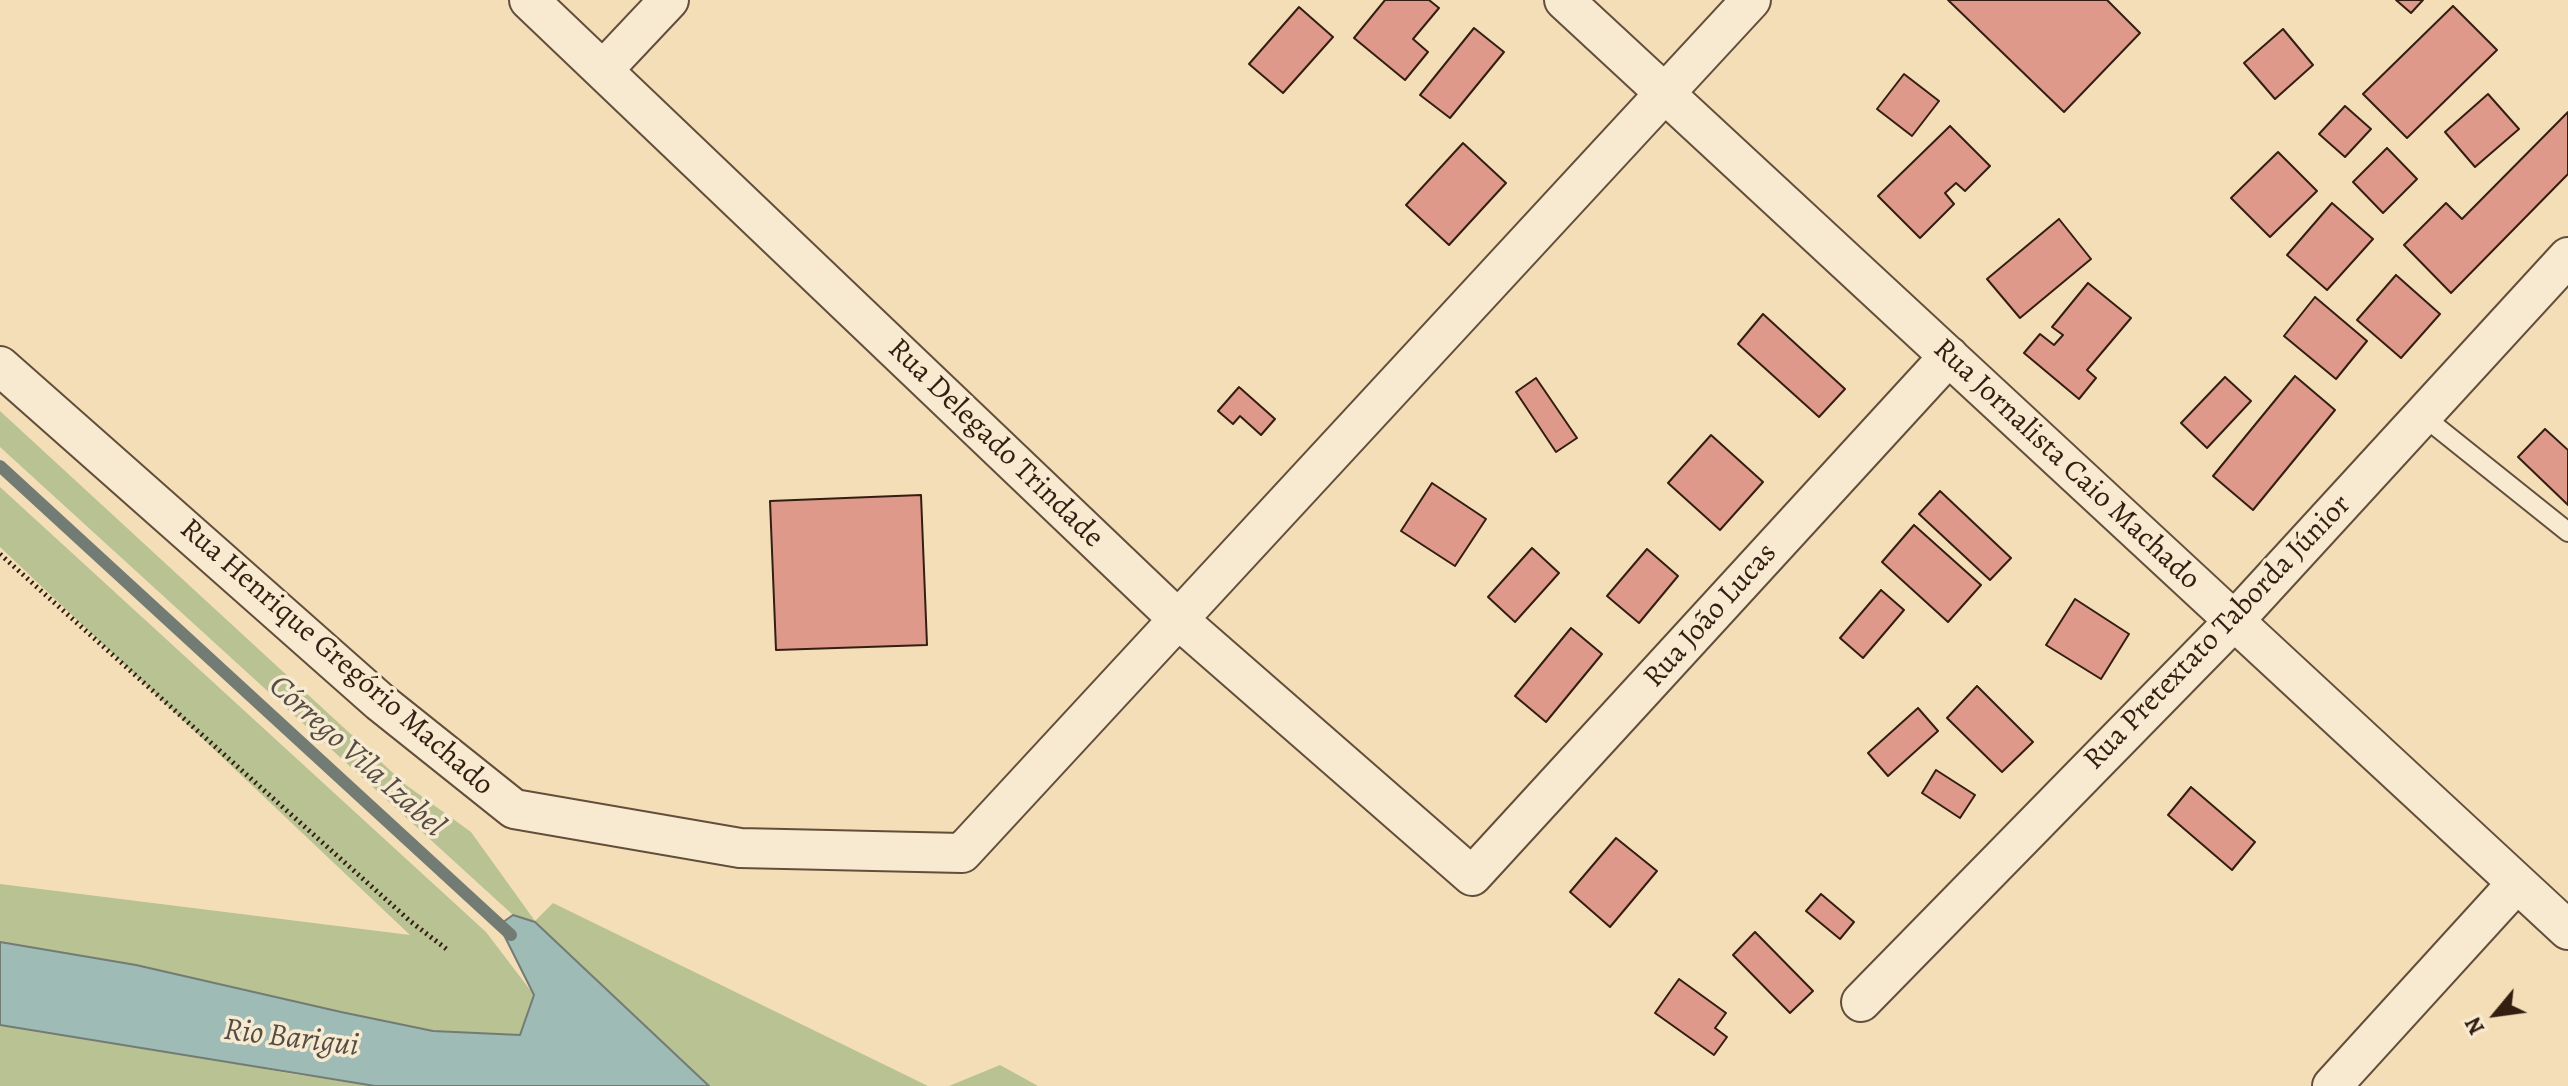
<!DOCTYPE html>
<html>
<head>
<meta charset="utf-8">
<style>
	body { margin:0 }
	#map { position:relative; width:2568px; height:1086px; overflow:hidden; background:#f4deb8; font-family:Alegreya,serif }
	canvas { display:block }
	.north { position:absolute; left:2456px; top:974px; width:80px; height:80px; -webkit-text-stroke:6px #f8ead1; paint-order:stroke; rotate:241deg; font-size:22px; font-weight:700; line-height:32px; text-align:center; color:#331e11 }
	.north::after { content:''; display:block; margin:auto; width:28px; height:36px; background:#331e11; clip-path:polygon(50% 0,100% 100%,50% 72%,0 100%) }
</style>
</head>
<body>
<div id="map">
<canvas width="2568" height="1086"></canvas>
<div class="north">N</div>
</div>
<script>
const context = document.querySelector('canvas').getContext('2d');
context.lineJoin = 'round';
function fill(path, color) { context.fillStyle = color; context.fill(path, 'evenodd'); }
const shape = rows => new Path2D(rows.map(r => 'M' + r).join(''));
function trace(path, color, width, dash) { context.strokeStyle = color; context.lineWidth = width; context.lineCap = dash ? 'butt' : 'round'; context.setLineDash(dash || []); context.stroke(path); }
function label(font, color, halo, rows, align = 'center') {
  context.font = font + ' Alegreya,serif'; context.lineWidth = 7; context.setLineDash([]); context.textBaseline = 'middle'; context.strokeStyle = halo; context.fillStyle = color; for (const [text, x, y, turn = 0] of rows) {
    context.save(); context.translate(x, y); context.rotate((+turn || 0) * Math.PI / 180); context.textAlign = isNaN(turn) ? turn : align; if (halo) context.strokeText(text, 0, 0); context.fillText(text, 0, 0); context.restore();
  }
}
const green = shape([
	[0,411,406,785,471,832,535,921,553,903,928,1086,709,1086,535,922,513,915,0,447],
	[0,487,486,932,534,995,520,1036,433,1031,341,1012,136,965,0,942,0,884,410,935,0,547],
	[0,1025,107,1040,293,1074,375,1086,0,1086],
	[1000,1065,1038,1086,949,1086]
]);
const water = shape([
	[513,915,535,922,709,1086,375,1086,0,1025,0,942,136,965,341,1012,433,1031,520,1035,534,995,499,925,513,915]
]);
const stream = shape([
	[0,466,511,935]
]);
const building = shape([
	[1385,0,1429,0,1439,8,1413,39,1428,52,1405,80,1354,38,1385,0],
	[1948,0,2107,0,2140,33,2064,112,1948,0],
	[2396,0,2423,0,2411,13,2396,0],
	[2453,6,2497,50,2407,138,2363,94,2453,6],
	[1299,7,1333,37,1283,93,1249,64,1299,7],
	[1474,28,1504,52,1450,118,1420,95,1474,28],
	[2283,29,2313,65,2275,99,2244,63,2283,29],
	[1904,74,1939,101,1912,136,1877,109,1904,74],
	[2488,94,2519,129,2475,167,2445,132,2488,94],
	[2345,106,2371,129,2345,157,2319,134,2345,106],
	[2568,112,2568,174,2451,293,2404,245,2446,203,2462,219,2568,112],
	[1950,126,1990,166,1965,191,1956,183,1945,193,1954,204,1920,238,1878,196,1950,126],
	[1463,143,1506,183,1449,245,1406,205,1463,143],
	[2387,148,2417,179,2383,213,2353,182,2387,148],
	[2278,152,2317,191,2270,237,2231,198,2278,152],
	[2332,203,2373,239,2327,290,2287,255,2332,203],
	[2059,219,2091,259,2020,318,1987,279,2059,219],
	[2396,275,2440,314,2401,358,2357,320,2396,275],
	[2088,283,2131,318,2087,370,2096,378,2079,399,2024,353,2040,334,2054,345,2063,335,2052,327,2088,283],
	[2315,297,2367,341,2336,379,2284,336,2315,297],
	[1763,314,1845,389,1819,417,1738,344,1763,314],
	[2295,376,2335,410,2253,510,2213,476,2295,376],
	[2225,377,2251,401,2207,448,2181,423,2225,377],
	[1536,378,1577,438,1556,452,1516,392,1536,378],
	[1239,387,1275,419,1261,435,1240,416,1233,424,1218,411,1239,387],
	[2545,429,2568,450,2568,505,2518,457,2545,429],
	[1711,435,1763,482,1720,530,1668,483,1711,435],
	[1432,483,1486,519,1455,566,1401,531,1432,483],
	[1940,491,2011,558,1990,580,1919,514,1940,491],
	[921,495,927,645,776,650,770,501,921,495],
	[1914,525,1981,585,1948,622,1882,562,1914,525],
	[1532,548,1559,573,1515,622,1488,597,1532,548],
	[1647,549,1678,576,1639,623,1607,596,1647,549],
	[1881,590,1904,610,1863,658,1840,638,1881,590],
	[2075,599,2129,634,2101,679,2046,645,2075,599],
	[1571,628,1602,654,1546,722,1515,696,1571,628],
	[1977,686,2033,742,2002,772,1947,718,1977,686],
	[1918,708,1938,731,1888,776,1868,753,1918,708],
	[1936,770,1975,795,1960,818,1922,793,1936,770],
	[2191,787,2255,842,2232,870,2168,815,2191,787],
	[1616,838,1657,871,1610,927,1570,892,1616,838],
	[1821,894,1854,922,1840,939,1806,911,1821,894],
	[1755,932,1813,991,1790,1013,1733,955,1755,932],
	[1679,979,1726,1013,1715,1028,1727,1037,1714,1055,1655,1013,1679,979]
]);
const path = shape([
	[0,554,410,921,449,951]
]);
const lane = shape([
	[2423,416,2568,532]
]);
const street = shape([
	[529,0,1180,621,1472,876,1949,356],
	[1564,0,2568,930],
	[604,69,669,0],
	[0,366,380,702,514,809,740,848,962,853,1751,0],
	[1861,1002,2234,621,2568,257],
	[2332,1086,2517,883]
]);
const streetNames = [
	["Rua Delegado Trindade",995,444,44],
	["Rua Jornalista Caio Machado",2066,465,43],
	["Rua João Lucas",1711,616,-48],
	["Rua Pretextato Taborda Júnior",2218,633,-46],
	["Rua Henrique Gregório Machado",336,658,41]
];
const waterNames = [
	["Córrego Vila Izabel",356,757,42],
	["Rio Barigui",291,1039,7]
];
fill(green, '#b8c292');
fill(water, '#9ebbb6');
trace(water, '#737c74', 2);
trace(stream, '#737c74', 12);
fill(building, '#de998b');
trace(building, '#331e11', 2);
trace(lane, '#634e3b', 22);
trace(street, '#634e3b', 42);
trace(path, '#331e11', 5, [2, 4]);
trace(lane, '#f8ead1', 18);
trace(street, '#f8ead1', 38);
label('30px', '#331e11', '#f8ead1', streetNames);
label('italic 32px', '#534d43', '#f8ead1', waterNames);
</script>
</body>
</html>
